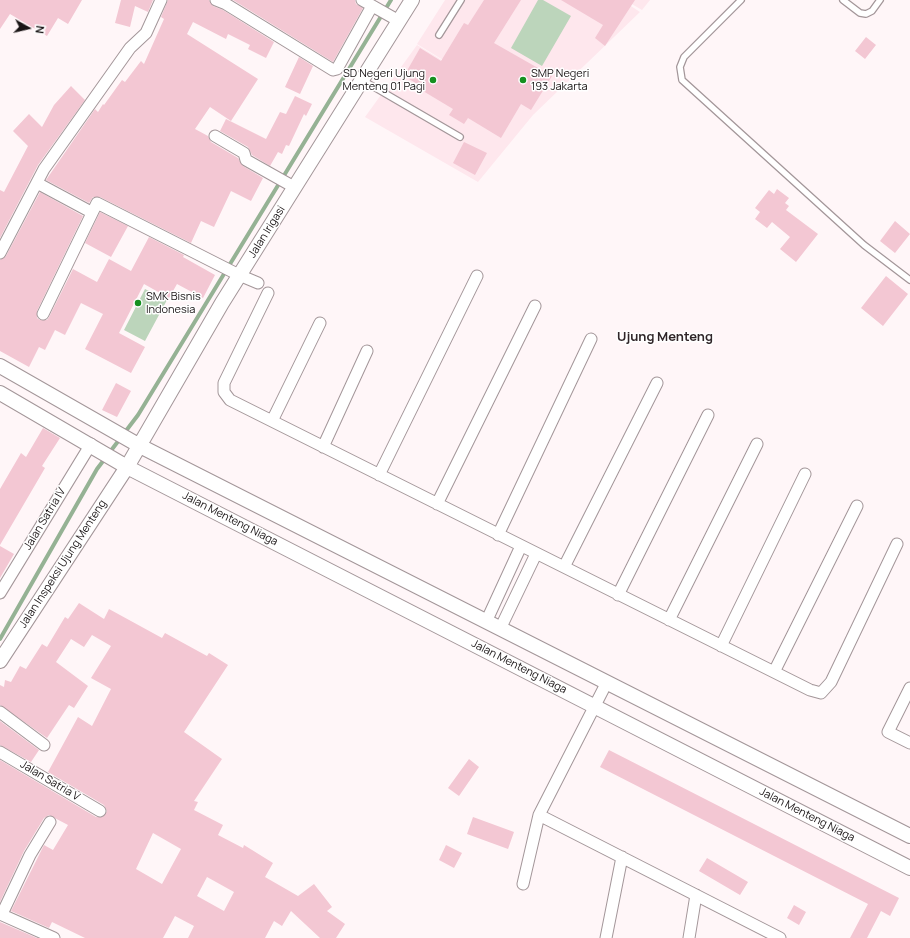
<!DOCTYPE html>
<html>
<head>
<meta charset="utf-8">
<style>
	body { margin:0 }
	#map { position:relative; width:910px; height:938px; overflow:hidden; background:#fff6f8; font-family:Manrope,sans-serif }
	canvas { display:block }
	.north { position:absolute; left:8px; top:8px; width:40px; height:40px; -webkit-text-stroke:3px #fff; paint-order:stroke; rotate:98deg; font-size:11px; font-weight:700; line-height:16px; text-align:center; color:#191415 }
	.north::after { content:''; display:block; margin:auto; width:14px; height:18px; background:#191415; clip-path:polygon(50% 0,100% 100%,50% 72%,0 100%) }
</style>
</head>
<body>
<div id="map">
<canvas width="910" height="938"></canvas>
<div class="north">N</div>
</div>
<script>
const context = document.querySelector('canvas').getContext('2d');
context.lineJoin = 'round';
function fill(path, color) { context.fillStyle = color; context.fill(path, 'evenodd'); }
const shape = rows => new Path2D(rows.map(r => 'M' + r).join(''));
function trace(path, color, width, dash) { context.strokeStyle = color; context.lineWidth = width; context.lineCap = dash ? 'butt' : 'round'; context.setLineDash(dash || []); context.stroke(path); }
function label(font, color, halo, rows, align = 'center') {
  context.font = font + ' Manrope,sans-serif'; context.lineWidth = 3; context.setLineDash([]); context.textBaseline = 'middle'; context.strokeStyle = halo; context.fillStyle = color; for (const [text, x, y, turn = 0] of rows) {
    context.save(); context.translate(x, y); context.rotate((+turn || 0) * Math.PI / 180); context.textAlign = isNaN(turn) ? turn : align; if (halo) context.strokeText(text, 0, 0); context.fillText(text, 0, 0); context.restore();
  }
}
const built = shape([
	[445,0,622,0,640,12,533,115,478,182,365,117,417,45,532,115,417,44],
	[625,0,650,0,642,10]
]);
const green = shape([
	[538,0,543,0,571,16,542,66,511,48],
	[145,289,167,300,145,341,124,330]
]);
const stream = shape([
	[0,639,97,469,138,415,391,0]
]);
const building = shape([
	[0,0,82,0,68,24,58,18,47,36,10,14,0,29],
	[121,0,153,0,148,12,135,6,130,27,115,23],
	[168,0,209,0,213,6,223,10,274,42,266,58,248,49,250,45,228,34,226,39,193,22,187,34,258,79,231,121,210,107,195,129,208,136,211,142,238,158,243,166,263,178,251,201,231,191,214,227,201,221,191,243,100,197,93,197,89,203,46,180,95,109,98,112,103,104,104,105,122,80,125,82,141,61,144,64,164,19,161,17],
	[233,0,355,0,356,4,363,8,333,62],
	[484,0,521,0,494,43,552,76,531,110,521,104,501,138,468,118,464,124,449,115,453,109,423,91,424,88,404,76,420,48,441,61,464,23,468,25],
	[561,0,635,0,605,46,595,38,603,25],
	[866,37,876,45,865,59,855,51],
	[299,57,313,66,300,94,285,87],
	[71,86,85,100,38,165,0,238,0,190,4,192,28,146,13,131,29,114,42,127,54,105],
	[295,96,312,104,306,116,304,114,289,146,286,145,282,154,278,152,270,166,252,155,248,147,220,131,226,119,266,139,280,112,286,114],
	[464,142,487,153,475,175,453,163],
	[777,189,789,198,785,203,789,206,786,210,818,234,796,262,780,249,790,237,772,222,767,228,755,219,760,212,755,208,769,190,774,194],
	[40,192,83,216,37,311,37,318,40,320,47,320,49,317,73,269,97,282,109,259,131,271,149,237,184,255,183,257,215,275,203,298,177,284,169,298,144,284,119,333,145,347,131,373,85,349,103,314,81,303,65,335,55,330,45,350,39,347,29,367,0,351,0,260,6,256],
	[100,212,128,226,111,257,85,243],
	[895,221,910,234,895,253,880,241],
	[886,276,908,294,883,326,861,308],
	[116,383,131,391,117,417,102,410],
	[43,428,60,438,42,466,45,468,0,545,0,489,21,453,26,457],
	[0,546,14,554,0,578],
	[79,603,104,619,109,609,162,638,165,633,207,656,209,653,228,665,184,732,222,759,194,801,198,802,194,810,223,825,218,835,243,848,244,845,273,863,265,877,298,896,314,884,332,907,327,911,345,924,336,938,320,938,291,911,282,926,274,921,265,938,188,938,194,926,175,916,163,938,85,938,52,922,49,928,11,911,44,845,53,850,68,825,49,815,44,818,24,851,0,902,0,760,96,817,103,817,107,811,104,805,48,772,78,717,92,726,111,689,91,678,111,646,92,635,84,647,71,639,56,662,88,686,74,708,69,705,47,738,0,705,0,685,4,687,5,680,11,682,20,666,26,669,42,644,47,647,65,617,68,619],
	[153,833,181,849,162,884,136,869],
	[207,877,234,892,224,911,197,896],
	[0,721,39,750,31,762,0,745],
	[609,750,899,898,890,916,881,911,867,938,850,938,868,904,600,767],
	[469,759,479,767,459,796,448,788],
	[473,817,514,832,508,849,467,834],
	[446,845,462,853,454,868,439,860],
	[707,858,748,882,740,895,699,871],
	[794,905,806,912,799,925,787,918],
	[0,922,37,938,0,938]
]);
const service = shape([
	[741,0,684,57,680,67,682,80,864,245,910,280],
	[843,0,860,13,866,14,872,11,880,0],
	[439,35,461,0],
	[362,80,460,137]
]);
const minor = shape([
	[216,0,226,4,333,70,337,69,372,6],
	[362,0,399,21],
	[215,136,244,153,246,160,294,187],
	[37,183,91,212],
	[0,253,44,169,130,48,146,33,161,0],
	[268,293,224,383,224,392,230,400,810,690,821,693,831,682,897,544],
	[43,314,97,203,239,275,258,283],
	[272,421,320,323],
	[323,447,367,351],
	[379,475,477,276],
	[437,504,535,306],
	[498,535,591,339],
	[564,567,657,383],
	[0,593,91,444],
	[618,595,708,415],
	[669,620,757,444],
	[486,622,521,546],
	[500,629,536,554],
	[721,646,805,474],
	[774,672,857,506],
	[910,688,888,732,910,743],
	[0,712,44,745],
	[0,752,100,811],
	[539,815,780,938],
	[523,884,539,815,607,682],
	[0,914,54,938],
	[2,914,30,855,50,822],
	[606,938,622,857],
	[689,938,696,895]
]);
const tertiary = shape([
	[0,366,140,446,910,836],
	[0,393,127,467,910,868],
	[0,661,127,467,222,303,412,0]
]);
const markers = [
	[433,80,4,"#14901f"],
	[523,80,4,"#14901f"],
	[138,303,4,"#14901f"]
];
const poiNames = [
	["SD Negeri Ujung",425,74,"right"],
	["Menteng 01 Pagi",425,87,"right"],
	["SMP Negeri",531,74],
	["193 Jakarta",531,87],
	["SMK Bisnis",146,297],
	["Indonesia",146,310]
];
const streetNames = [
	["Jalan Irigasi",267,232,-58],
	["Jalan Satria IV",45,519,-59],
	["Jalan Menteng Niaga",230,519,27],
	["Jalan Inspeksi Ujung Menteng",63,564,-57],
	["Jalan Menteng Niaga",519,667,27],
	["Jalan Satria V",50,781,31],
	["Jalan Menteng Niaga",807,815,27]
];
const quarterNames = [
	["Ujung Menteng",665,337]
];
fill(built, '#fee7ed');
fill(green, '#bcd5bb');
trace(stream, '#95b294', 4);
fill(building, '#f3c7d3');
trace(service, '#a39699', 8);
trace(minor, '#a39699', 13);
trace(tertiary, '#a39699', 16);
trace(service, '#fff', 5.5);
trace(minor, '#fff', 11);
trace(tertiary, '#fff', 14);
for (const [x, y, r, color] of markers) { const dot = new Path2D(); dot.arc(x, y, r, 0, 2 * Math.PI); context.fillStyle = color; context.fill(dot); trace(dot, '#fff', 1.5); }
label('11px', '#191415', '#fff', poiNames, 'left');
label('11px', '#191415', '#fff', streetNames);
label('bold 13px', '#302629', '#fff', quarterNames);
</script>
</body>
</html>
